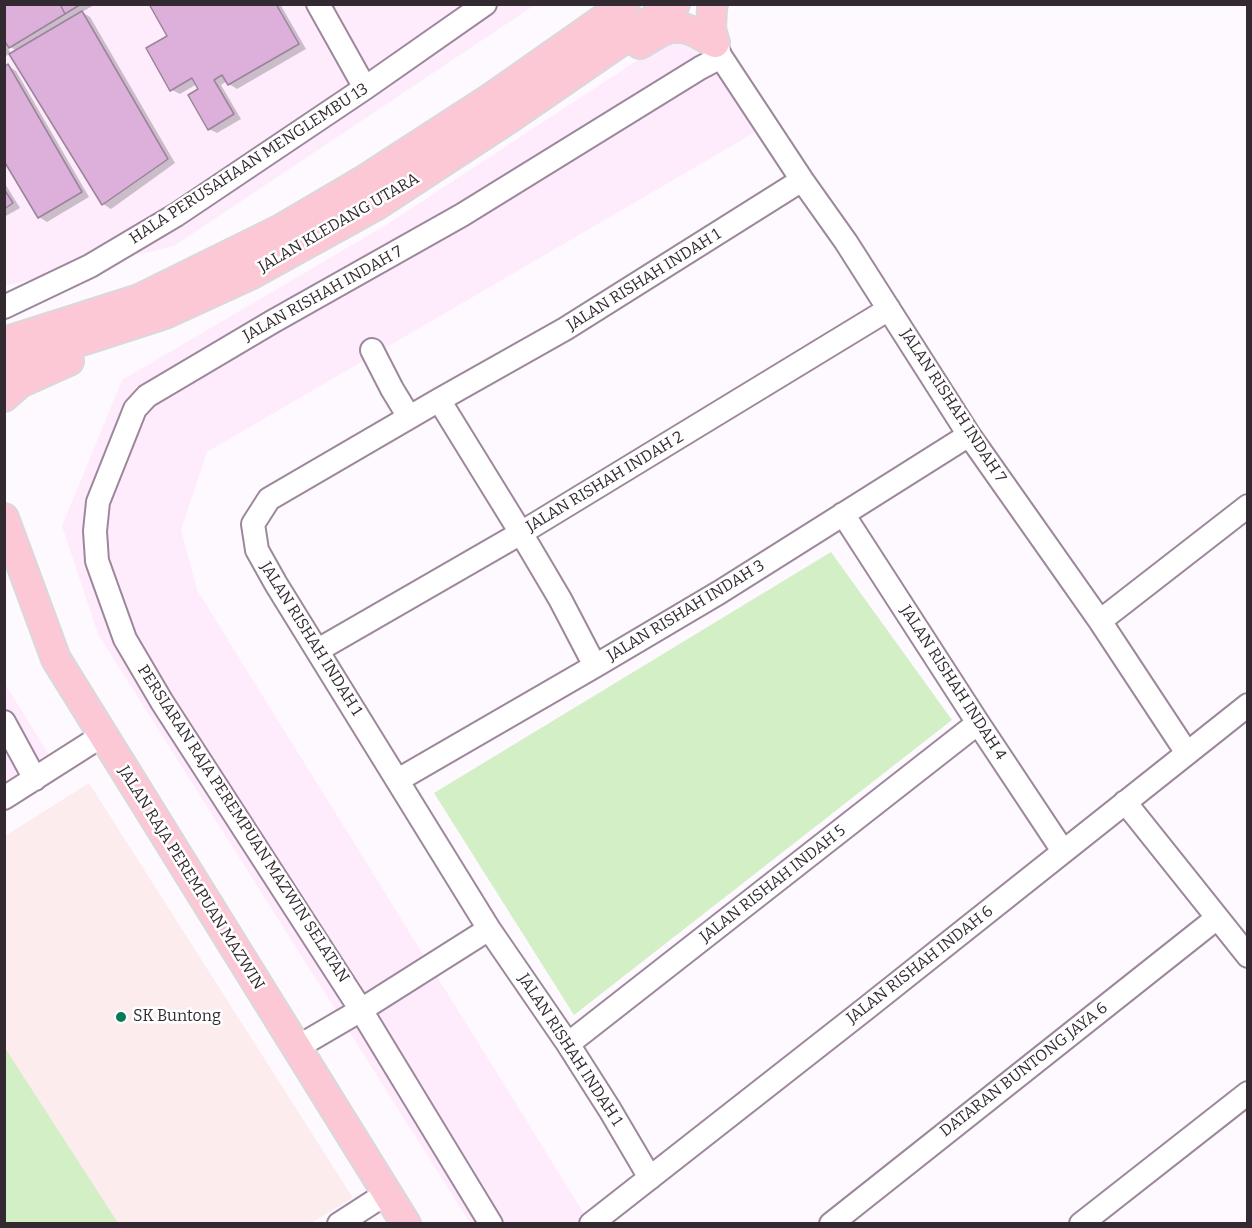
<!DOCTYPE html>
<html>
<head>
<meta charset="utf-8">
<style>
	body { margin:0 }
	#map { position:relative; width:1252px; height:1228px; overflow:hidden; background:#fef9fe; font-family:Bitter,serif }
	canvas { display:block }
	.frame { position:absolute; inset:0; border:6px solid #322931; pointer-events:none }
</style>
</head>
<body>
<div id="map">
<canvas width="1252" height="1228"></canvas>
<div class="frame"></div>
</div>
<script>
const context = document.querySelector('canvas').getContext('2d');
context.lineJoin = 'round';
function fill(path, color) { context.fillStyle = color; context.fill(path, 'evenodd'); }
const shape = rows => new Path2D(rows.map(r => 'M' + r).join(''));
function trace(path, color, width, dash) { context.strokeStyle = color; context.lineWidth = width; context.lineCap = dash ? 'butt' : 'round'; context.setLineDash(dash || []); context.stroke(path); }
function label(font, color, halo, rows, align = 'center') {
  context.font = font + ' Bitter,serif'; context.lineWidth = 5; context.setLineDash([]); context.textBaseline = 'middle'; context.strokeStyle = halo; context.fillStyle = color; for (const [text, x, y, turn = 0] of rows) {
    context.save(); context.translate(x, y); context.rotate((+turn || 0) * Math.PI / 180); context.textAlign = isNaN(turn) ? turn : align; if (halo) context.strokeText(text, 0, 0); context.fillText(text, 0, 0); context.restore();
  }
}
const built = shape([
	[4,5,535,5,174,246,5,286],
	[691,39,759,130,207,452,181,530,197,590,590,1223,470,1223,98,634,62,526,122,380,386,225,653,50],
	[4,682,60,773,4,807]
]);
const education = shape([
	[89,783,353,1198,311,1223,5,1224,5,836]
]);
const green = shape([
	[831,552,952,720,574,1015,434,793],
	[5,1048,118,1223,5,1223]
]);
const shadow = shape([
	[4,4,96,4,82,12,90,17,175,163,111,209,103,204,11,53,4,57],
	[6,44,17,51,11,54],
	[150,4,280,4,306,49,237,89,229,84,227,81,221,85,241,119,217,133,209,129,200,90,197,84,180,94,172,90,169,37],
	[8,66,16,71,89,197,47,222,39,217],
	[4,182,20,208,4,217]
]);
const building = shape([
	[4,4,60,4,65,14,9,48,4,40,4,4],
	[60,4,81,4,65,14,60,4],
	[149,4,276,4,299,44,228,85,222,75,214,80,234,114,208,130,188,95,198,89,192,78,170,91,146,48,167,36,149,4],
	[82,11,168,159,102,205,9,54,82,11],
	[8,64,82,192,38,218,4,161,4,67,8,64],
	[4,189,13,203,4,209,4,189]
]);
const minor = shape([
	[318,4,365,88],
	[715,43,721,57,802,180,846,242,969,435,1100,621,1187,753],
	[4,307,90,266,176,215,365,88,485,4],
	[372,350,392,389,409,417],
	[439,400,521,533,560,599,595,666],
	[843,514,978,723,1063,851],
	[1100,621,1248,506],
	[318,650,521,533,889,309],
	[4,722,35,779],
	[398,780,595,666,720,592,969,435],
	[4,798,103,735],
	[1125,802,1248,956],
	[568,1044,978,723],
	[296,1048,361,1010,489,929],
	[650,1178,610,1110,568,1044,489,929,276,584,257,550,253,524,269,499,439,400,565,329,802,180],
	[339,1224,387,1193],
	[491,1224,361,1010,162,702,125,639,97,561,95,531,98,502,135,409,147,396,272,322,462,215,700,68,721,57],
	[591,1224,864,1010,1248,705],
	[831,1224,1217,918],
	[1081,1224,1248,1093]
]);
const major = shape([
	[713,4,712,8,711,29,715,43],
	[640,44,660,32,671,28,684,28,695,32,715,43],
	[4,342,139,299,281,229,366,179,488,100,625,4],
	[4,366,165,314,250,275,375,206,511,117,675,4],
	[4,397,20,383,69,361],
	[4,518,56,659,406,1224]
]);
const markers = [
	[121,1017,6,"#077a56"]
];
const streetNames = [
	["HALA PERUSAHAAN MENGLEMBU 13",249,164,-33],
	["JALAN KLEDANG UTARA",339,223,-30],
	["JALAN RISHAH INDAH 1",644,280,-32],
	["JALAN RISHAH INDAH 7",323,294,-29],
	["JALAN RISHAH INDAH 7",953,406,57],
	["JALAN RISHAH INDAH 2",605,482,-31],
	["JALAN RISHAH INDAH 3",686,611,-31],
	["JALAN RISHAH INDAH 1",311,639,58],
	["JALAN RISHAH INDAH 4",953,683,57],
	["PERSIARAN RAJA PEREMPUAN MAZWIN SELATAN",243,824,57],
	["JALAN RAJA PEREMPUAN MAZWIN",191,878,58],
	["JALAN RISHAH INDAH 5",773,884,-38],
	["JALAN RISHAH INDAH 6",920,965,-38],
	["JALAN RISHAH INDAH 1",570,1050,57],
	["DATARAN BUNTONG JAYA 6",1024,1070,-38]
];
const poiNames = [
	["SK Buntong",133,1017]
];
fill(built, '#feecfd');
fill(education, '#fdeced');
fill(green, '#d3efc6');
fill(shadow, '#0003');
fill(building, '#dcb0da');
trace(building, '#9a8499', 1.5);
trace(minor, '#9d879c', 26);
trace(major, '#dad8da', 32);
trace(minor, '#fff', 22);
trace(major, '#fdc8d6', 28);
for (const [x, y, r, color] of markers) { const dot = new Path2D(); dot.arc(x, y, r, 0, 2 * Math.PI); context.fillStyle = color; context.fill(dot); trace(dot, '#fff', 2); }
label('16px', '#322931', '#fff', streetNames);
label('16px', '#322931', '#fff', poiNames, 'left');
</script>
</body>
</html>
